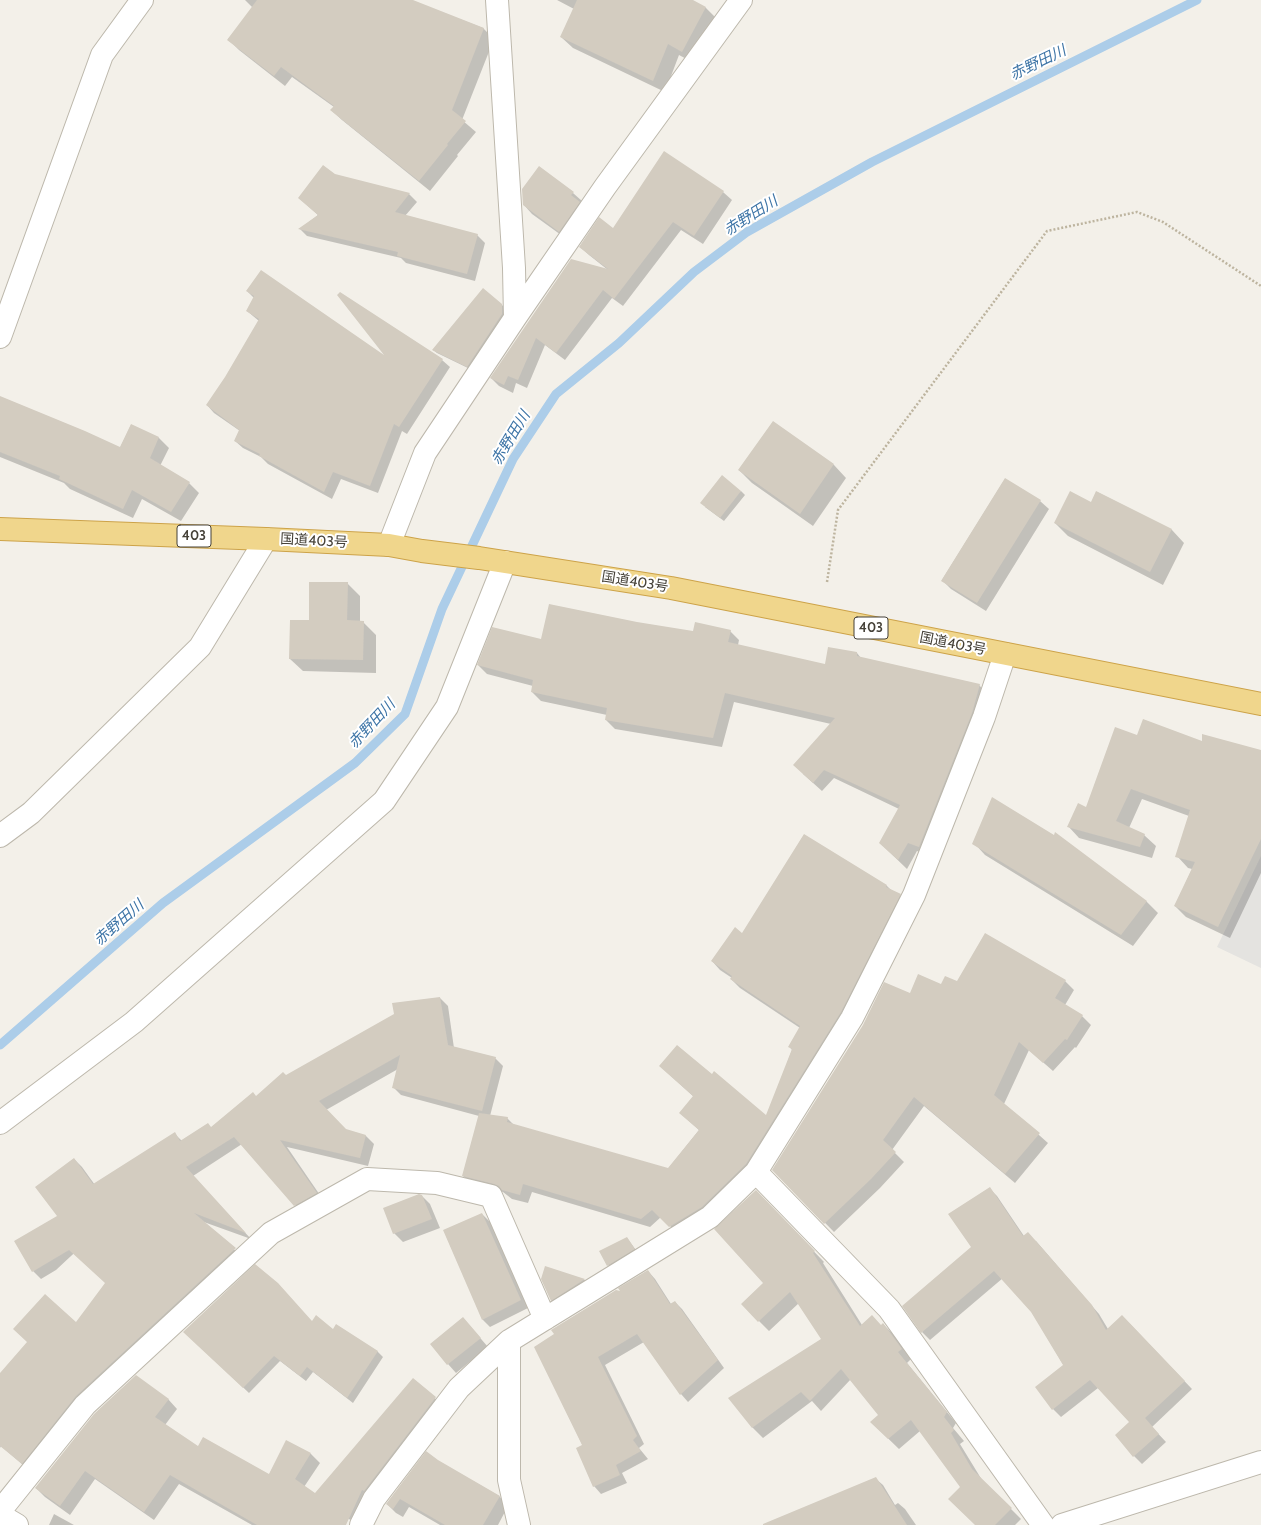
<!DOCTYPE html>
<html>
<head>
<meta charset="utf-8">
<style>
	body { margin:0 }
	canvas { display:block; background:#f3f0e9 }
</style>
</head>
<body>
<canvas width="1261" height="1525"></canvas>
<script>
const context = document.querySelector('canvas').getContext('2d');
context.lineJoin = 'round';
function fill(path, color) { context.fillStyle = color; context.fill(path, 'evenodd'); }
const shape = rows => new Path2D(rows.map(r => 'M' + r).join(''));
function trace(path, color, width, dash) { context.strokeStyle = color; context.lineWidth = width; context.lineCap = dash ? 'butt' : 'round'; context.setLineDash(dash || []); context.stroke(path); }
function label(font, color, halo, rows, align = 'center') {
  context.font = font + ' Cabin,"Noto Sans JP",sans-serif'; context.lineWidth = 4; context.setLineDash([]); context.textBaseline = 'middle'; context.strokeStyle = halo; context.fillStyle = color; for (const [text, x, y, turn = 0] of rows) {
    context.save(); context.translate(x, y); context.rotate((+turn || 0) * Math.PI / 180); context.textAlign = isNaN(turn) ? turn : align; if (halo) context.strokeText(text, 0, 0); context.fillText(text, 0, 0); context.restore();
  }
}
const parking = shape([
	[1261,856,1261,968,1217,947]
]);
const shadow = shape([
	[245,0,410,0,483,28,494,39,462,120,476,132,457,155,458,156,430,191,342,120,331,110,334,107,292,77,285,86,239,50,228,39,253,8],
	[557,0,691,0,706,8,717,19,694,63,679,55,665,92,573,48,561,37,574,9],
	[539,167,573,193,582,201,580,204,587,211,568,240,532,214,524,205],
	[335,175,409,194,417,202,405,216,477,235,485,243,475,281,406,263,401,258,307,236,300,229,318,215,299,198],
	[723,192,732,200,703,244,681,230,623,306,612,298,565,360,545,345,527,388,516,383,513,393,499,386,491,378,608,270,589,255,580,247,614,230],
	[247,291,388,359,442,360,450,367,407,434,402,431,378,493,341,479,332,499,268,464,261,457,243,448,235,441,240,431,214,413,207,405,226,377,259,321,247,311,254,298],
	[502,305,506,309,506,319,472,370,437,353,433,350],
	[0,397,120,448,131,425,159,438,169,448,160,466,189,483,199,493,181,521,142,499,133,518,70,489,64,483,0,457],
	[773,422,834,465,846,478,813,526,752,483,739,470],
	[1005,479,1040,501,1049,509,986,611,951,589,942,580],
	[741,491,745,495,724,521,705,507],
	[1097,492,1172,530,1184,543,1163,585,1068,536,1055,523,1091,503],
	[347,583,360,596,360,622,363,622,376,635,376,673,303,671,290,659,310,621],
	[637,623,694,632,730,631,739,640,738,645,826,665,857,653,861,658,979,685,988,695,929,856,917,851,907,869,880,843,899,809,834,778,822,791,803,774,831,724,734,702,722,747,615,729,606,720,607,715,541,701,532,692,533,686,487,674,478,665,542,641],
	[1138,737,1204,743,1261,751,1261,873,1230,938,1186,917,1175,906,1192,869,1188,868,1177,856,1189,816,1142,799,1129,828,1144,835,1156,846,1152,858,1079,838,1068,826,1087,808],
	[804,835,887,886,891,890,900,895,909,903,755,1173,679,1235,661,1217,650,1227,532,1192,528,1203,512,1199,503,1192,471,1184,463,1176,479,1116,401,1095,393,1087,398,1069,326,1110,346,1130,366,1136,374,1144,368,1166,287,1147,324,1201,302,1213,242,1144,193,1176,251,1239,201,1221,243,1257,30,1471,1,1446,0,1448,0,1374,76,1323,107,1284,100,1229,56,1270,41,1279,33,1271,59,1216,74,1159,82,1167,95,1185,175,1134,182,1141,212,1128,286,1076,440,998,448,1006,454,1048,495,1058,503,1066,490,1116,507,1118,514,1125,668,1169,699,1130,680,1113,694,1097,660,1066,712,1076,767,1117,792,1050,789,1046,800,1028,740,988,731,979,732,978,720,970,712,961,743,934],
	[974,843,1146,901,1158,913,1133,946,985,855],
	[1065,981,1074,990,1065,1005,1082,1016,1091,1025,1076,1048,1075,1047,1053,1071,1029,1050,1004,1104,1048,1143,1015,1183,924,1106,892,1150,904,1162,880,1188,834,1232,773,1170,910,994,957,982],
	[989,1188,997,1196,1024,1236,1036,1241,1099,1314,1108,1329,1130,1324,1192,1389,1152,1427,1166,1442,1142,1464,1134,1456,1131,1422,1098,1388,1061,1417,1053,1409,1064,1366,1032,1312,1003,1278,930,1340,922,1332,972,1247],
	[756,1191,824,1262,823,1263,862,1325,881,1326,883,1324,893,1334,911,1359,907,1363,956,1423,953,1428,964,1441,960,1444,982,1480,1021,1519,1015,1525,976,1525,961,1487,920,1431,899,1449,871,1422,880,1415,851,1379,821,1411,812,1401,763,1438,753,1428,730,1399,822,1339,799,1303,769,1331,759,1321,765,1283],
	[422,1196,430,1204,440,1228,403,1242,394,1233],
	[482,1214,490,1222,528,1308,490,1327,483,1320,444,1231],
	[627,1238,638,1253,612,1269,608,1265],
	[546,1267,585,1280,588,1284,555,1304,551,1300],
	[648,1271,655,1279,671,1304,675,1302,682,1309,724,1368,688,1402,681,1394,644,1342,605,1365,644,1444,639,1448,648,1459,622,1473,627,1483,601,1494,594,1486,583,1446,535,1347,622,1293],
	[463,1318,488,1347,456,1373,448,1364],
	[312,1322,377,1351,383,1357,353,1403,313,1372,306,1381,280,1361,249,1393,190,1337],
	[414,1380,445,1407,360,1524,342,1516,337,1525,252,1525,179,1484,154,1520,95,1479,70,1515,45,1497,36,1488,168,1399,177,1409,165,1425,198,1447,269,1475,286,1442,311,1454,320,1463,304,1487,315,1495],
	[438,1461,499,1496,508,1506,498,1525,440,1525,409,1507,403,1517,396,1513,387,1504],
	[876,1479,883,1485,895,1505,898,1503,905,1509,916,1525,781,1525],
	[54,1514,74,1525,49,1525]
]);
const stream = shape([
	[0,1045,163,903,355,763,405,714,442,609,513,459,556,394,619,343,694,272,747,232,872,162,1197,0]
]);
const building = shape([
	[257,0,413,0,484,28,452,110,466,121,447,144,448,145,419,181,330,110,334,106,281,67,274,76,227,40],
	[577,0,693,0,706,7,682,52,668,44,653,81,560,37],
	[664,151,724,191,694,236,673,222,614,299,603,290,556,353,536,338,518,380,508,376,504,385,490,378,571,259,608,269,579,247,599,217,613,228],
	[323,165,335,174,410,193,395,212,478,234,467,274,397,256,398,252,298,229,318,215,298,198],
	[539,166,574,192,571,195,580,202,559,232,523,205,522,189],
	[261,270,384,355,337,295,340,292,443,359,399,427,394,424,370,486,333,472,324,492,259,456,260,454,234,441,239,430,206,405,225,377,259,319,246,311,254,296,246,291],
	[483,288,502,304,502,314,467,367,432,350],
	[0,396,85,431,120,447,131,424,159,437,150,458,190,482,171,512,132,490,123,509,59,479,60,476,0,452],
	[773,421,834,464,800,514,738,470],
	[722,475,741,491,720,518,700,503],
	[1005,478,1041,500,977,603,941,581],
	[1070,491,1091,502,1096,491,1172,529,1150,572,1054,523],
	[309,582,348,582,347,620,364,621,363,660,289,659,290,620,309,620],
	[549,604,637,622,693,631,695,622,731,630,728,642,825,664,828,647,857,652,857,656,980,684,972,713,919,847,908,843,898,860,879,843,900,805,824,770,813,783,793,765,835,718,725,693,713,738,605,720,607,708,531,692,533,680,477,665,492,627,541,639],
	[1143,719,1202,741,1202,734,1261,750,1261,839,1218,927,1174,906,1195,862,1175,857,1190,810,1131,789,1116,821,1145,834,1140,847,1067,827,1078,803,1086,807,1115,727,1137,735],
	[992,797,1054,835,1055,832,1147,901,1121,935,972,844],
	[804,834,887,885,886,887,901,894,841,1012,746,1164,702,1207,669,1227,652,1210,641,1219,523,1184,520,1195,502,1190,499,1186,494,1184,462,1176,479,1113,508,1117,507,1122,668,1168,699,1130,679,1113,693,1096,659,1066,677,1045,712,1074,714,1071,766,1115,792,1049,788,1047,800,1026,730,979,732,976,711,961,735,927,742,933],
	[985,933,1066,980,1055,998,1083,1015,1067,1040,1065,1039,1043,1063,1019,1042,994,1095,1040,1133,1005,1174,914,1097,883,1140,896,1152,871,1179,824,1224,772,1170,863,1025,884,982,910,993,918,974,941,984,945,976,957,981],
	[440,997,448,1045,496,1057,482,1111,392,1088,400,1055,319,1101,346,1129,366,1135,360,1158,280,1140,317,1193,294,1206,234,1137,186,1167,246,1233,194,1213,236,1248,76,1396,22,1464,0,1446,0,1373,27,1342,13,1329,45,1294,76,1322,105,1283,69,1250,32,1272,14,1241,57,1216,35,1187,74,1158,93,1184,175,1132,180,1141,208,1123,211,1127,253,1092,256,1096,283,1072,286,1075,394,1014,392,1003],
	[990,1187,1023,1236,1028,1232,1092,1305,1106,1330,1122,1315,1185,1381,1145,1418,1159,1434,1133,1457,1115,1435,1129,1422,1090,1380,1052,1410,1035,1387,1063,1365,1031,1312,994,1271,921,1333,902,1306,971,1247,948,1214],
	[756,1190,815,1251,813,1253,860,1326,872,1315,881,1325,883,1323,902,1349,898,1352,947,1412,944,1417,954,1430,951,1433,972,1469,1012,1508,995,1525,975,1525,948,1499,960,1487,911,1420,888,1439,870,1422,878,1415,841,1369,810,1401,801,1392,752,1428,728,1398,821,1339,790,1292,758,1322,741,1304,763,1283,714,1229],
	[419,1194,422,1195,432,1219,393,1234,383,1208],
	[482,1213,521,1300,482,1320,443,1230],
	[627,1237,635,1249,607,1266,599,1251],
	[255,1264,278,1283,312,1321,316,1315,333,1329,336,1324,378,1351,347,1398,307,1367,300,1376,274,1356,243,1388,183,1332],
	[545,1266,585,1279,551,1301,541,1279],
	[648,1270,670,1304,675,1301,718,1360,680,1395,637,1334,598,1357,637,1436,633,1440,641,1451,616,1465,620,1475,593,1487,576,1448,582,1445,534,1347,554,1334,551,1330,616,1290,620,1291,618,1288],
	[463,1317,481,1338,447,1365,430,1344],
	[136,1375,169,1399,155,1417,198,1446,203,1437,269,1474,286,1440,311,1453,295,1479,315,1493,413,1378,436,1397,364,1491,362,1490,346,1525,257,1525,170,1475,144,1512,85,1471,60,1506,35,1488,94,1414],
	[426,1451,438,1460,500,1496,483,1525,445,1525,400,1499,393,1509,386,1504],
	[876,1477,907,1525,763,1525,763,1524]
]);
const path = shape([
	[827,582,838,510,1047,231,1137,212,1163,222,1261,286]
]);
const minor = shape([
	[497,0,514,268,515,318],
	[0,337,102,55,142,0],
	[389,545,425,453,515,318,605,187,741,0],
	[0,836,31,813,200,647,266,539],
	[0,1123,134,1022,384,801,447,707,505,562],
	[756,1172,889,1309,1043,1525],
	[509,1341,509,1480,519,1525],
	[0,1511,85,1405,271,1233,367,1179,437,1183,491,1196,545,1319],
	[0,1515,17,1525],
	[361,1525,374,1499,459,1388,509,1341,710,1217,756,1172,852,1018,914,895,984,717,1005,654],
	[1062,1525,1261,1462]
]);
const trunk = shape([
	[0,529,266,539,389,545,422,551,479,558,671,588,1261,704]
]);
const shields = [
	[194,536,34],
	[871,628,34]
];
const shieldNames = [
	["403",194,536],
	["403",871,628]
];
const streetNames = [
	["国道403号",314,541,3],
	["国道403号",635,582,9],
	["国道403号",953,644,11]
];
const waterNames = [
	["赤野田川",1038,63,-26],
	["赤野田川",751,216,-32],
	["赤野田川",511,438,-59],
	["赤野田川",372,724,-47],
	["赤野田川",119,923,-41]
];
fill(parking, '#e4e3e0');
fill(shadow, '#0003');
trace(stream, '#accde9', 9);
fill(building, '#d3ccc0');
trace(minor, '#bdb8ac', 24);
trace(trunk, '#cda349', 24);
trace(path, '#bdb49f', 2.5, [2, 2]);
trace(minor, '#fff', 22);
trace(trunk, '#f0d68c', 22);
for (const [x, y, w] of shields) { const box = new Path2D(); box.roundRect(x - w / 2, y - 11, w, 22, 3); context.fillStyle = '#fff'; context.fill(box); trace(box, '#454138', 1); }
label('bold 13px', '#454138', null, shieldNames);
label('14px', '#454138', '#fff', streetNames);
label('italic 15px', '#3d74a6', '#fff', waterNames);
</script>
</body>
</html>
